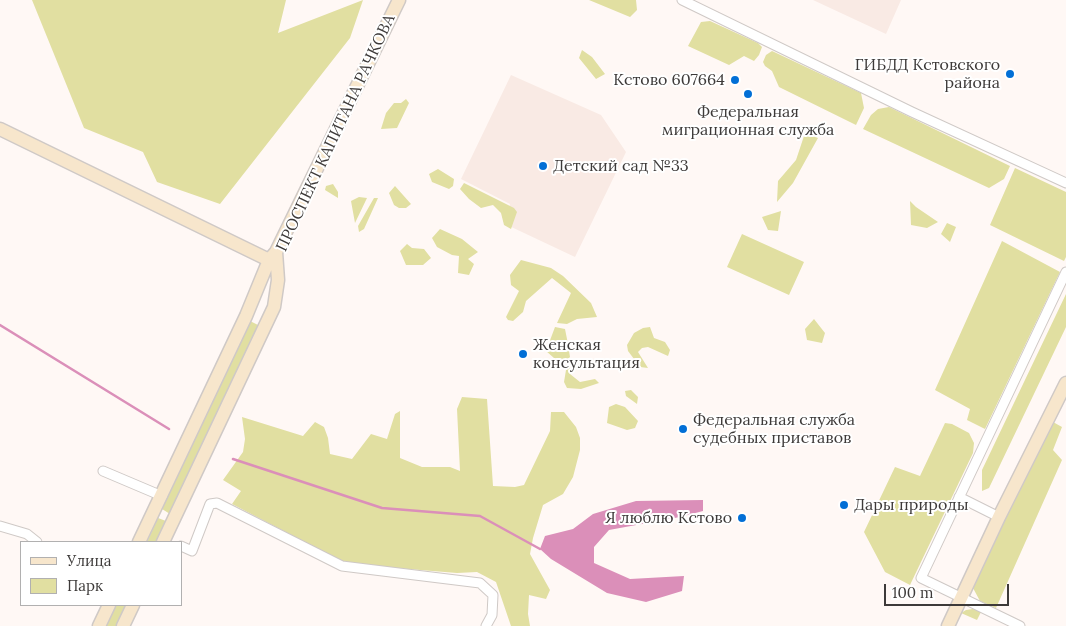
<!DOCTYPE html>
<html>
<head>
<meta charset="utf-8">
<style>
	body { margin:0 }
	#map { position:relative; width:1066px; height:626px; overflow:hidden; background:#fff8f5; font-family:Lora,serif }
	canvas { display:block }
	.legend { position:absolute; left:20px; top:541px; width:162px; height:65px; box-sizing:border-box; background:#fff; border:1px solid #b1b0b0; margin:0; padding:6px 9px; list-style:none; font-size:15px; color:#3d3a39 }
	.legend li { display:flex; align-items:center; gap:10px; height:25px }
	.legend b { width:25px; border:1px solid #b1b0b0 }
	.scale { position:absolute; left:884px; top:584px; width:125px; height:22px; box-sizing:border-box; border:2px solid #3d3a39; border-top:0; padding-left:6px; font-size:15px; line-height:18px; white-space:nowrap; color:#3d3a39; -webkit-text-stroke:4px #fff; paint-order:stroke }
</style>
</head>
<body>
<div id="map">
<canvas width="1066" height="626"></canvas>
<ul class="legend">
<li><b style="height:6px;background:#f7e6cc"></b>Улица</li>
<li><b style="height:14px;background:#e1dfa1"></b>Парк</li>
</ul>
<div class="scale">100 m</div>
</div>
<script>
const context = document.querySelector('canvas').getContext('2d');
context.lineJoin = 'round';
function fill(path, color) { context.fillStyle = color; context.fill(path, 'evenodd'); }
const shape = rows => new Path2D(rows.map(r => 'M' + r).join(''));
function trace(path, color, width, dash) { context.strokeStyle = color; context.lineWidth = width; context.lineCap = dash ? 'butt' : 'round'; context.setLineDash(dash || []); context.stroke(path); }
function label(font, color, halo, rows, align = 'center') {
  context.font = font + ' Lora,serif'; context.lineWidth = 4; context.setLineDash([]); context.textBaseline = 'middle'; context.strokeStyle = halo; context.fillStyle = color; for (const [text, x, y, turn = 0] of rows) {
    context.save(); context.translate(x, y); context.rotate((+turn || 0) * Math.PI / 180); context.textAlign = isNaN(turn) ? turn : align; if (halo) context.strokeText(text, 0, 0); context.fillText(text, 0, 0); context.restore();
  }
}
const built = shape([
	[813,0,901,0,886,34],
	[511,75,601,115,626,152,575,257,505,224,510,204,461,179]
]);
const green = shape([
	[32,0,286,0,278,33,363,0,350,38,220,204,157,182,143,152,84,128],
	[589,0,636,0,637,10,630,17],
	[710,21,758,43,762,47,759,55,754,61,744,56,729,65,688,46,701,22],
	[582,50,592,57,605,74,596,79,579,58],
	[772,51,861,93,864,108,856,125,779,87,772,71,765,66,763,62,766,55],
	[406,99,409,103,397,128,381,129,386,113,394,103,401,103],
	[889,107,1010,166,1004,179,989,188,863,129,871,115,878,109],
	[805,133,818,138,793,183,777,202,778,181,796,160],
	[1015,168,1066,192,1066,257,1064,261,990,225],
	[438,169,454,179,453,186,449,189,432,182,429,174],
	[464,183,514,208,517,212,511,229,504,225,501,213,493,205,481,208,469,199,460,189],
	[333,184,338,192,338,198,325,190,326,186],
	[395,186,411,204,406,208,399,208,394,205,389,193],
	[359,197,367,198,355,223,351,201],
	[374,198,378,198,364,229,359,232,358,226],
	[910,201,916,207,938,222,927,228,911,225],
	[781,211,778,231,768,230,762,217],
	[947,223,956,227,950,242,941,234],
	[440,229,462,239,478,252,468,259,474,264,469,275,458,273,459,256,452,255,437,247,432,238],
	[742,234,804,262,789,295,727,267],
	[1002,241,1060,272,985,429,967,420,970,409,935,390],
	[407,244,412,248,424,249,431,258,423,265,406,265,400,251],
	[521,260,551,268,563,276,591,303,597,317,577,319,567,324,557,323,571,293,552,278,526,301,523,312,513,321,508,320,506,317,519,291,511,285,510,275],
	[1066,294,1066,327,989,488,982,491,982,470],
	[814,319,825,333,822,343,807,340,805,329],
	[250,321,258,325,170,514,162,509],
	[555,327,565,329,567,339,570,357,562,365,546,351],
	[650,327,654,338,665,342,670,350,668,356,648,347,642,348,638,352,648,368,640,367,628,351,627,345,634,333,643,328],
	[567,364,570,367,570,374,580,382,595,379,599,383,581,389,567,388,564,382],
	[631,390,638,397,637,404,626,396,625,391],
	[462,397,487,399,493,486,515,487,524,485,550,431,551,412,564,412,576,427,580,438,580,450,573,477,563,494,543,505,533,538,530,554,550,590,546,599,529,595,528,614,530,626,511,626,496,582,477,572,457,573,347,564,232,504,241,491,223,480,243,452,245,439,242,417,303,436,315,422,324,427,328,438,330,454,352,459,371,434,387,439,395,414,400,411,400,458,422,467,450,467,460,471,457,409],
	[616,404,625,407,638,421,635,428,627,430,607,423,609,407],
	[1053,422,1062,427,1053,450,1062,460,996,608,980,601,973,588,1044,435],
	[945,423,952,424,969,433,974,443,973,453,910,585,885,572,864,532,895,467,920,476],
	[158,518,166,521,156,542,147,542],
	[116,605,127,605,117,626,105,626],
	[973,609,981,612,977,620,961,613,966,610]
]);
const water = shape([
	[703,500,703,511,680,517,609,530,594,547,594,563,630,579,684,576,682,591,646,602,607,593,551,559,540,549,545,536,573,529,593,514,636,501]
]);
const stream = shape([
	[0,325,169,429],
	[233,459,382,508,480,516,540,549]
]);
const street = shape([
	[682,0,912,112,1066,183],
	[103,471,162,496],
	[959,497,999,517],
	[0,526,27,534,37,542],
	[181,546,192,551,210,504,217,503,342,566,480,583,493,595,492,615,486,626],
	[1020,626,921,578,1066,272]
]);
const secondary = shape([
	[0,129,269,260],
	[139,542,246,316,269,260,276,252],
	[163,542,274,307,278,280,276,252,399,0],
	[99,626,109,605],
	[123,626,133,605],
	[948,626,999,517,1066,383]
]);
const markers = [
	[1010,74,5,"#026fd6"],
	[735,80,5,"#026fd6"],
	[748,94,5,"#026fd6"],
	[543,166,5,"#026fd6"],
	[523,354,5,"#026fd6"],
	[683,429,5,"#026fd6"],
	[844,505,5,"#026fd6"],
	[742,518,5,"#026fd6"]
];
const poiNames = [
	["ГИБДД Кстовского",1000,65,"right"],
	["района",1000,83,"right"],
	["Кстово 607664",725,80,"right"],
	["Федеральная",748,112,"center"],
	["миграционная служба",748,130,"center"],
	["Детский сад №33",553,166],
	["Женская",533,345],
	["консультация",533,363],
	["Федеральная служба",693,420],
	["судебных приставов",693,438],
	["Дары природы",854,505],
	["Я люблю Кстово",732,518,"right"]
];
const streetNames = [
	["ПРОСПЕКТ КАПИТАНА РАЧКОВА",336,133,-65]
];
fill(built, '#f9eae4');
fill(green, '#e1dfa1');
fill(water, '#db8fb9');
trace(stream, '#db8fb9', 2.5);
trace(street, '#cfc9c6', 11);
trace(secondary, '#cfc9c6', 15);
trace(street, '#fff', 9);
trace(secondary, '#f7e6cc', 12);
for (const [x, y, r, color] of markers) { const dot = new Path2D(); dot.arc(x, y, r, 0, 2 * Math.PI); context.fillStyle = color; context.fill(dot); trace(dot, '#fff', 2); }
label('16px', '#3d3a39', '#fff', poiNames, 'left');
label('16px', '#3d3a39', '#fff', streetNames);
</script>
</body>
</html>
